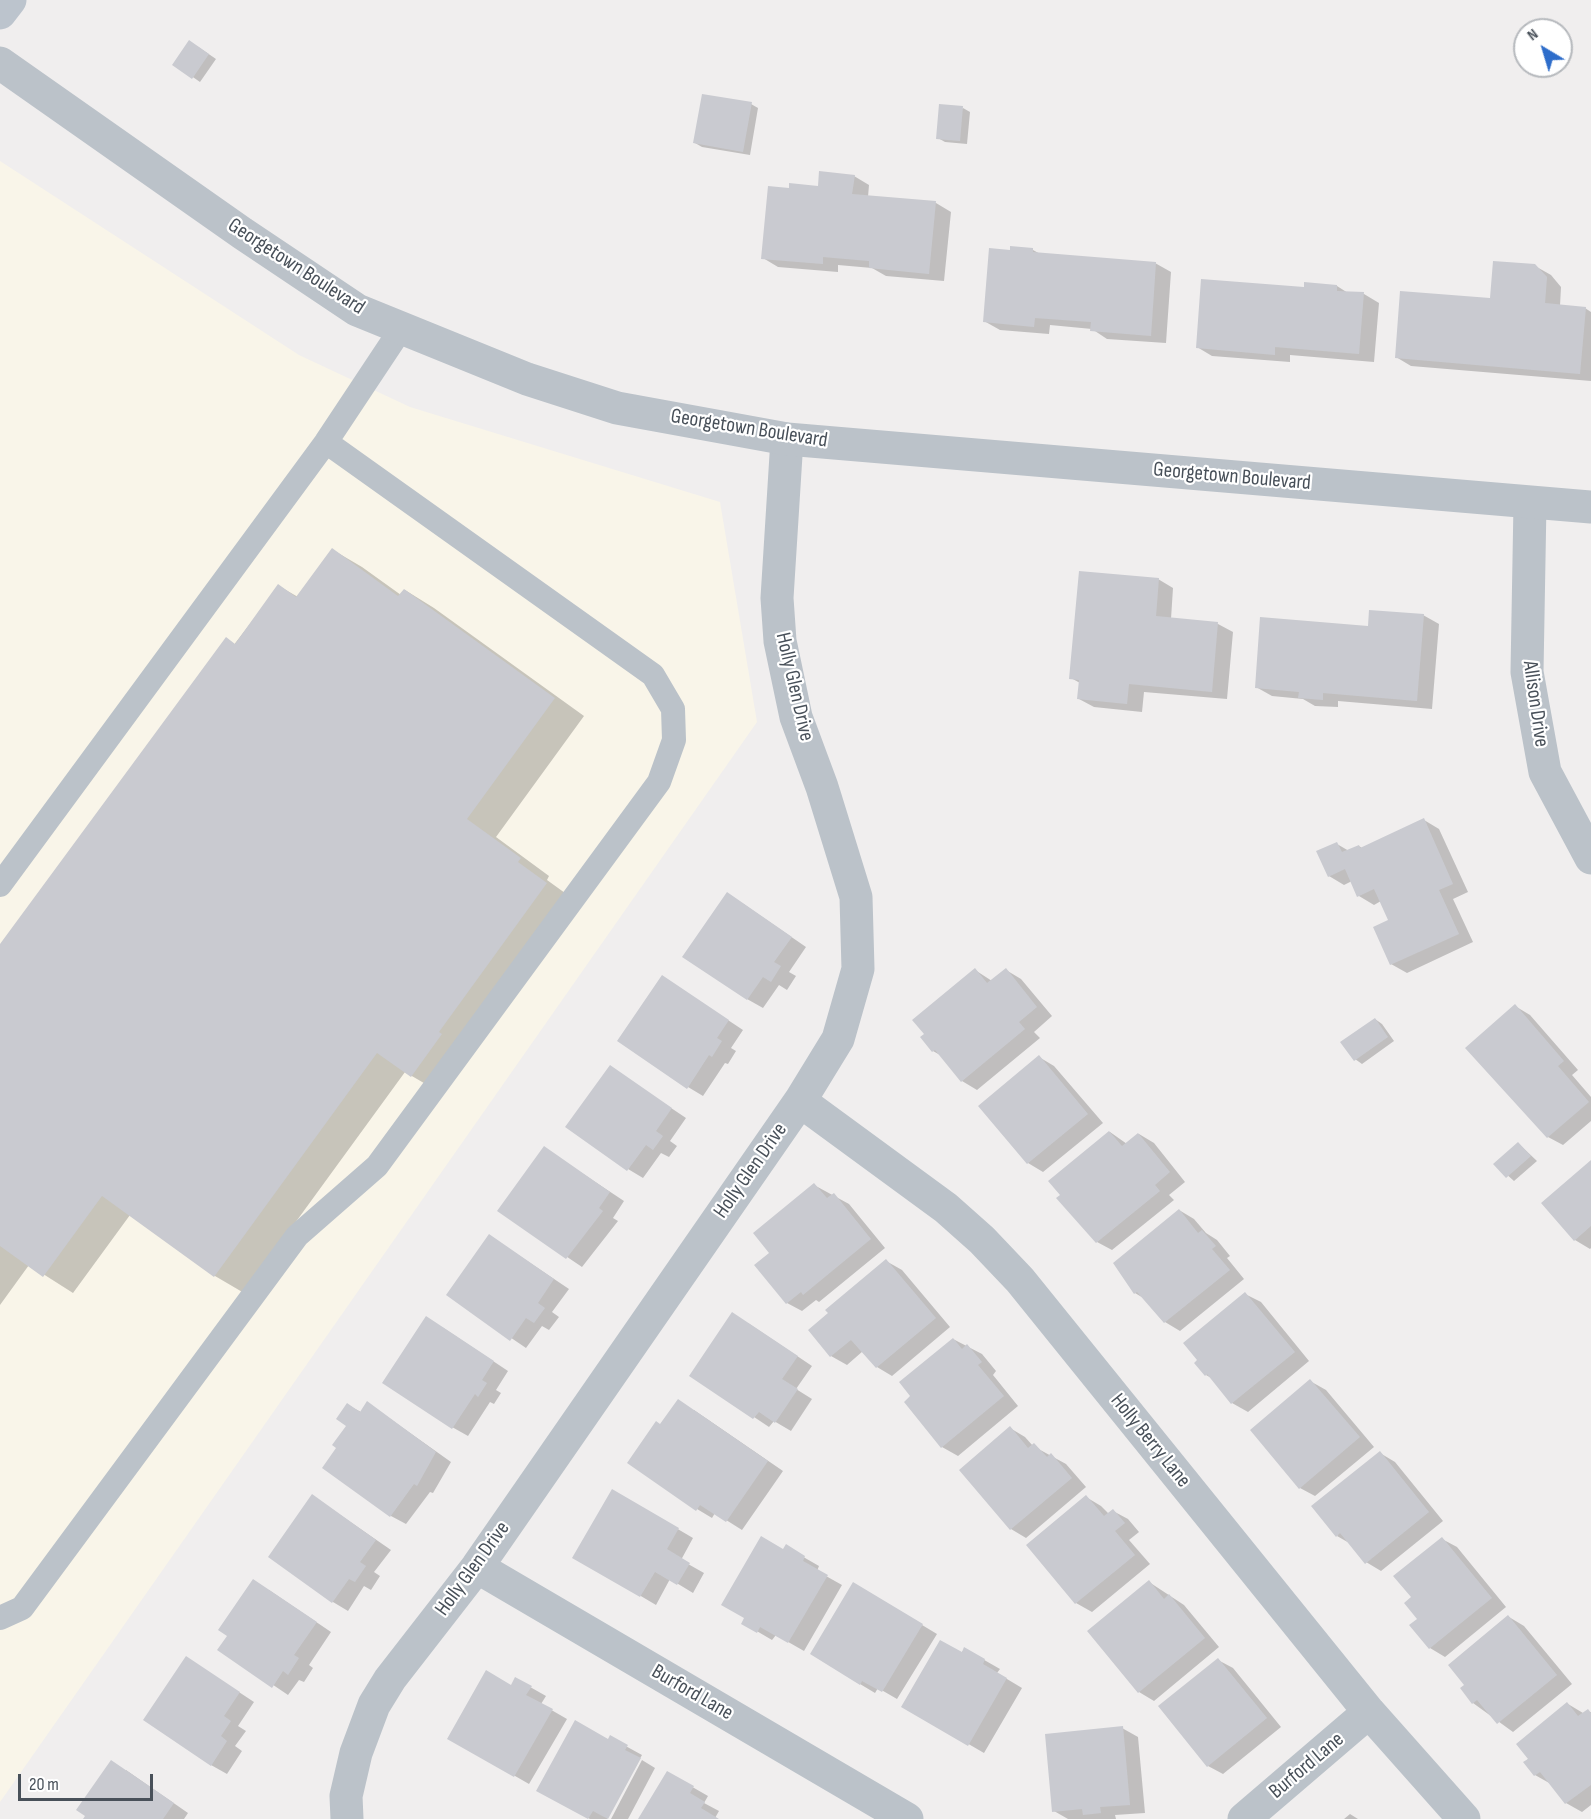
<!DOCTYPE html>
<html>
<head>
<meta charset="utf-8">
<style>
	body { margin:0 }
	#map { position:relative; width:1591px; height:1819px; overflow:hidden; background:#f0eeee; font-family:"Sofia Sans Condensed",sans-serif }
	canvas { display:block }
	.north { position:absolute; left:1513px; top:18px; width:60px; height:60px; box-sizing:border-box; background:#fff; border:2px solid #b6b9bd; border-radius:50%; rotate:322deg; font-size:16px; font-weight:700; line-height:24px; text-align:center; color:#485059 }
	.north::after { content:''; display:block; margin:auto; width:21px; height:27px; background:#2e6dca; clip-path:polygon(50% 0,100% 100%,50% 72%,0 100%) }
	.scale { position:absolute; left:18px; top:1774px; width:135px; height:27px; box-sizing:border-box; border:3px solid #485059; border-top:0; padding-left:8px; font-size:18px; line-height:21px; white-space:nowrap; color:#485059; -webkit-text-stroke:4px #fff; paint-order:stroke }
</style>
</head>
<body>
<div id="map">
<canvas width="1591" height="1819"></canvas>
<div class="north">N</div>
<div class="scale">20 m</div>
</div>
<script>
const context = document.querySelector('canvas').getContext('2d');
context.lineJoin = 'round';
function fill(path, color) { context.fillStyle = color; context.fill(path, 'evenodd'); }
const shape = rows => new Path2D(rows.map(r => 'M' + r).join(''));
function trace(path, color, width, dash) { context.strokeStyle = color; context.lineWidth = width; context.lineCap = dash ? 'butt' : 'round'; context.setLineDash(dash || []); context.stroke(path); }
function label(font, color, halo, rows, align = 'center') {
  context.font = font + ' "Sofia Sans Condensed",sans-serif'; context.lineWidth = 4.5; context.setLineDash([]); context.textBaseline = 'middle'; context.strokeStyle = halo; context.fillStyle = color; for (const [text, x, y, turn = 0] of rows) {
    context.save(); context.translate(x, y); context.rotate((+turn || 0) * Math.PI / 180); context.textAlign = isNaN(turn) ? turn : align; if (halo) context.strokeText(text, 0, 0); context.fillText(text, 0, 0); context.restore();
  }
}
const commercial = shape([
	[0,161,299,355,410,407,720,502,757,722,0,1802]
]);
const shadow = shape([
	[197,46,216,59,200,82,174,64],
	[751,104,758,108,750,155,702,147,695,143],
	[963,108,970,112,967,144,945,142,938,138],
	[854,176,869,185,868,197,936,203,951,212,944,281,886,276,872,268,838,265,838,272,778,267,763,258,790,190,819,187],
	[1011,248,1033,250,1042,255,1155,263,1171,272,1166,343,1107,339,1092,329,1050,325,1049,334,1000,330,984,321],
	[1535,266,1551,275,1561,287,1560,306,1585,308,1591,312,1591,381,1411,366,1396,357,1491,299],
	[1337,286,1348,293,1364,294,1379,303,1374,362,1290,355,1290,362,1212,356,1197,347,1305,289],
	[333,550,362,567,401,595,405,590,434,608,584,716,496,837,549,876,547,880,576,901,441,1093,405,1072,244,1293,215,1276,130,1215,73,1293,29,1265,0,1305,0,950,279,586,298,597],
	[1158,579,1173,588,1171,619,1218,624,1233,632,1227,699,1144,692,1142,712,1094,707,1079,699,1080,683,1071,678],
	[1423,615,1439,624,1432,709,1338,701,1338,707,1315,706,1303,699,1272,696,1256,687,1370,627],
	[1424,820,1439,829,1468,892,1453,899,1473,942,1407,973,1391,964,1390,920,1381,901,1374,905,1359,896,1352,881,1344,885,1329,876,1337,844,1349,851,1359,846,1362,848],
	[742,903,806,947,789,972,796,976,787,990,779,985,763,1008,747,999],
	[975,970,992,981,1006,970,1021,979,1052,1016,1034,1032,1040,1038,977,1090,962,1081,940,1055,933,1051],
	[663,977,743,1030,731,1048,736,1051,728,1064,725,1063,703,1096,688,1087],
	[1515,1006,1530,1015,1578,1070,1572,1075,1591,1097,1591,1121,1563,1145,1548,1137],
	[1375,1019,1382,1024,1394,1041,1362,1064,1355,1059],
	[1039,1057,1054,1066,1103,1123,1043,1172,1028,1163,980,1106],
	[610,1067,686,1118,670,1141,677,1146,669,1157,661,1153,643,1178,628,1169],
	[1110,1132,1127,1144,1139,1134,1154,1143,1185,1182,1169,1195,1174,1200,1112,1250,1097,1242],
	[1518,1143,1537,1161,1514,1181,1495,1164],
	[544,1148,624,1201,613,1218,618,1221,582,1267,499,1211],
	[1591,1162,1591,1248,1590,1249,1575,1240,1543,1203],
	[814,1185,849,1204,885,1248,819,1302,816,1300,802,1311,787,1303,772,1253],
	[1179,1210,1194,1219,1206,1233,1217,1240,1230,1256,1227,1258,1244,1279,1180,1331,1165,1322,1145,1299,1135,1293],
	[490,1236,569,1289,552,1312,559,1317,549,1330,542,1326,526,1348,448,1295],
	[886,1261,902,1270,950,1327,892,1376,877,1367,863,1351,847,1365,831,1356,810,1330],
	[1245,1294,1261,1302,1309,1361,1248,1412,1232,1403,1213,1379,1206,1375],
	[748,1323,812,1366,796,1389,812,1399,791,1431,774,1421,769,1427,691,1375],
	[442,1327,508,1371,496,1390,501,1393,494,1404,490,1402,468,1436,452,1427],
	[953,1339,982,1354,996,1371,993,1375,1018,1406,958,1456,942,1447,906,1402],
	[1310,1381,1326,1390,1374,1447,1315,1496,1300,1488],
	[368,1403,451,1462,433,1493,430,1492,406,1524,391,1516,338,1448,348,1426,348,1405,361,1412],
	[694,1410,783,1471,742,1530,715,1513,712,1518,697,1509,661,1426],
	[1010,1428,1025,1437,1033,1446,1066,1464,1086,1487,1026,1538,1011,1529],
	[1380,1453,1395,1462,1443,1521,1381,1571,1366,1562,1351,1544,1337,1536],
	[613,1491,693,1538,681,1560,704,1573,693,1593,670,1579,656,1605,575,1557],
	[313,1496,391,1550,374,1572,380,1576,371,1590,364,1586,348,1611,333,1602],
	[1086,1497,1101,1506,1109,1514,1113,1511,1128,1519,1139,1532,1129,1540,1150,1564,1092,1612,1076,1603,1028,1545],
	[1442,1539,1457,1547,1506,1607,1445,1657,1430,1648,1413,1598],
	[786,1547,819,1566,817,1571,842,1585,804,1651,776,1635,772,1640,743,1623],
	[1149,1582,1184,1605,1219,1647,1154,1701,1139,1692],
	[854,1584,937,1634,897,1699,878,1688,875,1693,860,1684],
	[269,1590,331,1632,309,1665,313,1668,304,1682,299,1680,288,1695,220,1649],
	[1509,1617,1524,1626,1572,1684,1513,1732,1473,1703,1462,1689],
	[965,1649,1000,1669,997,1673,1022,1688,984,1753,903,1706],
	[1218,1660,1233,1668,1281,1727,1223,1774,1208,1766],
	[201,1667,254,1702,238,1726,246,1731,235,1746,242,1751,227,1774,211,1765],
	[516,1679,546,1696,541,1704,567,1719,529,1784,449,1738,512,1687],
	[1568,1704,1583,1713,1591,1712,1591,1805,1582,1812,1566,1803,1551,1784,1535,1775,1525,1763],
	[1122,1728,1138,1737,1145,1813,1115,1815,1116,1819,1068,1819,1054,1811],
	[611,1738,642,1755,607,1819,590,1819,553,1799],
	[642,1760,655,1768,628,1819,611,1819],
	[126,1770,188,1813,184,1819,85,1819],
	[668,1773,708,1796,704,1803,719,1811,715,1818,717,1819,640,1819],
	[1350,1814,1358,1819,1344,1819]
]);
const building = shape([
	[189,40,209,54,192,79,172,65],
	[702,94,752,102,743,152,693,143],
	[939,104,963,106,960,141,936,139],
	[819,171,855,175,852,194,936,201,929,274,869,268,869,261,823,257,823,264,761,259,768,186,789,188,789,183,818,186],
	[1010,246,1033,248,1033,252,1156,262,1151,336,1090,331,1091,322,1035,318,1034,327,983,322,989,248,1010,250],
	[1493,261,1535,264,1547,277,1545,303,1586,307,1580,374,1395,358,1400,291,1490,298],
	[1201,279,1304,287,1304,282,1337,285,1337,291,1364,292,1359,354,1275,347,1275,355,1196,348],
	[332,548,398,596,404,589,555,698,467,819,521,858,518,862,547,883,439,1032,442,1034,411,1077,377,1053,214,1277,102,1196,43,1277,0,1246,0,944,226,637,235,644,278,584,296,597],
	[1079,571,1159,578,1156,616,1218,622,1212,692,1129,684,1127,704,1077,699,1079,680,1069,679],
	[1369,610,1424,614,1417,701,1323,693,1323,700,1298,698,1299,692,1255,688,1260,617,1368,626],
	[1424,818,1453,884,1439,890,1459,934,1390,965,1373,927,1388,920,1374,889,1357,897,1345,869,1328,877,1316,851,1337,842,1342,852,1359,845,1360,848],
	[727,892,792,937,774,962,781,966,771,982,763,977,747,1000,682,957],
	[975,968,987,983,1006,968,1037,1007,1019,1022,1025,1029,961,1082,935,1050,932,1052,920,1037,924,1034,912,1020],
	[662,975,729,1020,717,1038,722,1041,712,1057,709,1055,687,1089,617,1041],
	[1515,1004,1564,1061,1558,1066,1589,1102,1547,1138,1465,1048],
	[1375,1018,1388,1037,1354,1061,1340,1042],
	[1039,1055,1088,1114,1027,1164,978,1106],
	[610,1065,672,1108,656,1131,663,1136,653,1150,646,1145,627,1171,565,1127],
	[1109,1131,1122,1146,1138,1133,1170,1172,1155,1185,1160,1191,1096,1243,1056,1198,1060,1195,1048,1181],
	[1518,1142,1531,1156,1506,1178,1493,1164],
	[544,1146,610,1192,599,1208,603,1211,566,1259,497,1211],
	[1591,1160,1591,1226,1574,1241,1541,1203],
	[814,1183,827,1198,834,1193,871,1239,803,1295,801,1292,786,1304,754,1265,769,1253,753,1233],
	[1179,1209,1198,1233,1202,1230,1216,1246,1212,1249,1230,1270,1164,1323,1137,1292,1134,1294,1113,1263],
	[489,1234,554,1279,538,1303,545,1308,534,1323,526,1318,510,1341,446,1295],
	[886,1259,936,1318,876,1368,851,1340,830,1357,808,1330,828,1313,825,1310],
	[1245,1292,1295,1352,1231,1404,1207,1374,1205,1376,1194,1363,1197,1360,1183,1343],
	[732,1312,798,1356,782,1379,798,1389,775,1423,759,1412,753,1419,689,1376],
	[426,1316,494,1361,482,1380,487,1383,478,1397,475,1394,452,1429,382,1383],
	[953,1338,962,1349,967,1344,982,1362,978,1365,1004,1396,941,1448,904,1402,910,1396,899,1382],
	[1310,1379,1360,1437,1299,1489,1250,1430],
	[678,1399,768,1461,726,1522,700,1505,696,1511,627,1463,656,1421,660,1424],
	[367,1401,436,1452,417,1486,414,1484,390,1517,322,1468,336,1448,332,1445,346,1426,336,1419,347,1403,360,1412],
	[1010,1426,1028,1448,1034,1443,1047,1457,1051,1453,1072,1478,1010,1530,959,1470],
	[1380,1451,1429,1512,1365,1564,1340,1533,1336,1537,1311,1506],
	[612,1489,679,1528,667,1549,690,1563,677,1585,655,1572,640,1597,572,1558],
	[312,1494,376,1540,360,1562,366,1566,355,1582,349,1579,332,1603,268,1557],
	[1086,1495,1104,1516,1113,1509,1125,1523,1115,1531,1135,1555,1075,1604,1026,1545],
	[761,1536,783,1549,786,1544,805,1556,803,1561,828,1575,788,1643,760,1627,757,1633,741,1624,744,1618,721,1605],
	[1442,1537,1492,1598,1429,1649,1409,1625,1417,1619,1404,1603,1411,1597,1393,1576],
	[253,1579,317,1622,294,1655,299,1658,288,1675,283,1671,272,1688,217,1650,227,1636,218,1630],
	[1149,1580,1164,1599,1169,1594,1205,1638,1138,1693,1087,1631],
	[853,1582,923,1624,882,1692,862,1681,860,1685,810,1654],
	[1508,1615,1557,1675,1497,1724,1477,1700,1472,1704,1460,1688,1464,1685,1448,1665],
	[940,1640,962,1652,964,1647,985,1659,983,1664,1007,1678,968,1746,901,1707],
	[186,1656,240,1692,224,1716,231,1721,221,1736,227,1741,211,1766,143,1720],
	[1218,1658,1267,1718,1207,1767,1158,1706],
	[486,1670,511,1685,515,1677,532,1686,526,1695,553,1709,514,1777,447,1739],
	[1567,1702,1578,1716,1588,1709,1591,1713,1591,1785,1565,1804,1540,1772,1534,1776,1523,1762,1528,1759,1516,1744],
	[575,1720,608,1739,610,1735,628,1745,625,1750,641,1758,608,1819,593,1811,588,1819,536,1791],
	[1123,1726,1130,1805,1100,1807,1101,1813,1083,1815,1082,1809,1052,1812,1045,1734],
	[111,1760,174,1803,163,1819,83,1819,85,1816,76,1810],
	[667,1771,694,1786,690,1793,705,1802,701,1808,719,1819,638,1819]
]);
const service = shape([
	[0,885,326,442,401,329],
	[0,1618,22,1608,297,1236,377,1166,659,782,674,740,673,709,653,675,326,442]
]);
const minor = shape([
	[1530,503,1527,672,1545,772,1591,858],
	[800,1101,946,1208,982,1240,1020,1280,1369,1712,1464,1819],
	[477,1567,907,1819],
	[347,1819,346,1796,356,1753,374,1705,390,1679,477,1567,800,1101,838,1039,858,969,856,897,822,787,796,717,780,641,777,598,787,439],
	[1244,1819,1369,1712]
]);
const tertiary = shape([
	[0,63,242,233,357,310,527,379,617,408,787,439,1591,507]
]);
const secondary = shape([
	[0,13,10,0]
]);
const streetNames = [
	["Georgetown Boulevard",296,267,33],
	["Georgetown Boulevard",749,429,9],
	["Georgetown Boulevard",1232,477,5],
	["Holly Glen Drive",794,687,77],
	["Allison Drive",1535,704,82],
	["Holly Glen Drive",751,1171,-55],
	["Holly Berry Lane",1150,1441,51],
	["Holly Glen Drive",473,1569,-54],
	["Burford Lane",692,1693,30],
	["Burford Lane",1307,1766,-40]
];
fill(commercial, '#f9f5e9');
fill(shadow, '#0003');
fill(building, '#c9cad0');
trace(service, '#bbc2c9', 24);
trace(minor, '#bbc2c9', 33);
trace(tertiary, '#bbc2c9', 33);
trace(secondary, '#bcc4cd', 33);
label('21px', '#485059', '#fff', streetNames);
</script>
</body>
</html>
